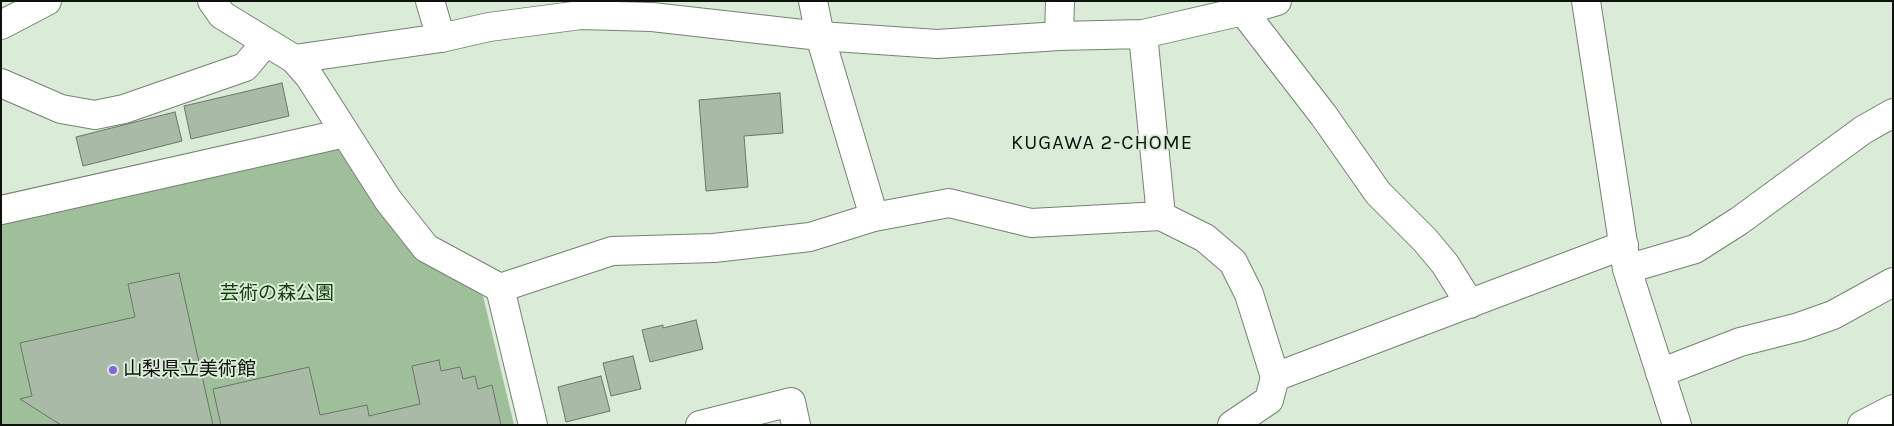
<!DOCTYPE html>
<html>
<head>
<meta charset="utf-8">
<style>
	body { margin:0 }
	#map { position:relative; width:1894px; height:426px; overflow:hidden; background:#daebd7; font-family:Karla,sans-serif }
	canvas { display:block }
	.frame { position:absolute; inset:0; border:2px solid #0d130c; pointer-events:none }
</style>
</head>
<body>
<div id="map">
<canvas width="1894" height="426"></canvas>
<div class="frame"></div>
</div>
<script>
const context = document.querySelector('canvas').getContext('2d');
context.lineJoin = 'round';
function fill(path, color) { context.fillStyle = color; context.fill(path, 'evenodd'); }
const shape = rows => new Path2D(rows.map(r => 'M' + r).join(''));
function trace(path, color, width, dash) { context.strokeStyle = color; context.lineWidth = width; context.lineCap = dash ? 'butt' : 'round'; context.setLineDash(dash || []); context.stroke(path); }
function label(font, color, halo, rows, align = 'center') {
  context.font = font + ' Karla,"Noto Sans JP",sans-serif'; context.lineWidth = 4; context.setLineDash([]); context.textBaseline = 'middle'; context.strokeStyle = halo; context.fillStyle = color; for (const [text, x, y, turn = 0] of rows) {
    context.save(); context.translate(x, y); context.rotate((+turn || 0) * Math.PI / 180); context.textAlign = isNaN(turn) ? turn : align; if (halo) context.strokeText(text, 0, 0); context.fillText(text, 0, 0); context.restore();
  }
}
const green = shape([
	[336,147,410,251,483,296,514,425,1,425,1,224]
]);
const building = shape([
	[282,83,289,116,191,139,184,106,282,83],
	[780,93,783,133,744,136,748,187,706,191,699,100,780,93],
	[175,112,182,141,83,166,76,137,175,112],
	[179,273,213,425,61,425,20,399,32,396,20,343,135,317,128,284,179,273],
	[696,320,703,349,650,362,642,330,663,325,663,328,696,320],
	[633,356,641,389,611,396,603,363,633,356],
	[439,360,441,371,460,367,463,379,475,376,478,389,492,385,501,425,221,425,213,389,309,367,320,415,367,405,369,416,420,404,412,366,439,360],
	[601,376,610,411,566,422,558,387,601,376]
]);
const street = shape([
	[212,1,222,15,294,59,309,76,388,200,426,248,500,288,533,425],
	[430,1,441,38],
	[813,1,820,36,874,217],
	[1586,1,1627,269,1677,425],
	[1243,11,1324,116,1378,193,1425,240,1445,264,1470,304],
	[1,25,47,1],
	[1143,34,1161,216],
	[1059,36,1060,1],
	[294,59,441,38,489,27,581,15,652,17,820,36,937,44,1059,36,1143,34,1243,11,1277,1],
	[1,83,61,109,95,115,124,109,245,67,265,43],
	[1,210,345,133],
	[1627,269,1695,249,1739,221,1863,130,1893,113],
	[500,288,612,251,714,248,810,237,874,217,949,203,1031,223,1161,216,1205,238,1233,262,1249,294,1275,377,1269,400,1232,425],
	[1660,373,1740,342,1799,327,1833,315,1893,282],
	[1275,377,1624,245],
	[700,425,791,402,796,425]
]);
const highway = shape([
	[1862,425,1893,409]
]);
const markers = [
	[113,370,5,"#8465e0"]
];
const parkNames = [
	["芸術の森公園",277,294]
];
const poiNames = [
	["山梨県立美術館",123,370]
];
const neighbourhoodNames = [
	["KUGAWA 2-CHOME",1102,143]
];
fill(green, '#9ebf99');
fill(building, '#a9baa6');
trace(building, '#697866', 1);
trace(street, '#738370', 30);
trace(highway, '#738370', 30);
trace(street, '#fff', 28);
trace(highway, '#fff', 28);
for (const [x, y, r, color] of markers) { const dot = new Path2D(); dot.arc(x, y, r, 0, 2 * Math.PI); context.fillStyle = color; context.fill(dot); trace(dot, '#daebd7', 2); }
label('19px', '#103e09', '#daebd7', parkNames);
label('19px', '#0d130c', '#daebd7', poiNames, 'left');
context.letterSpacing = '1px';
label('20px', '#0d130c', '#daebd7', neighbourhoodNames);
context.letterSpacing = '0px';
</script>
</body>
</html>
